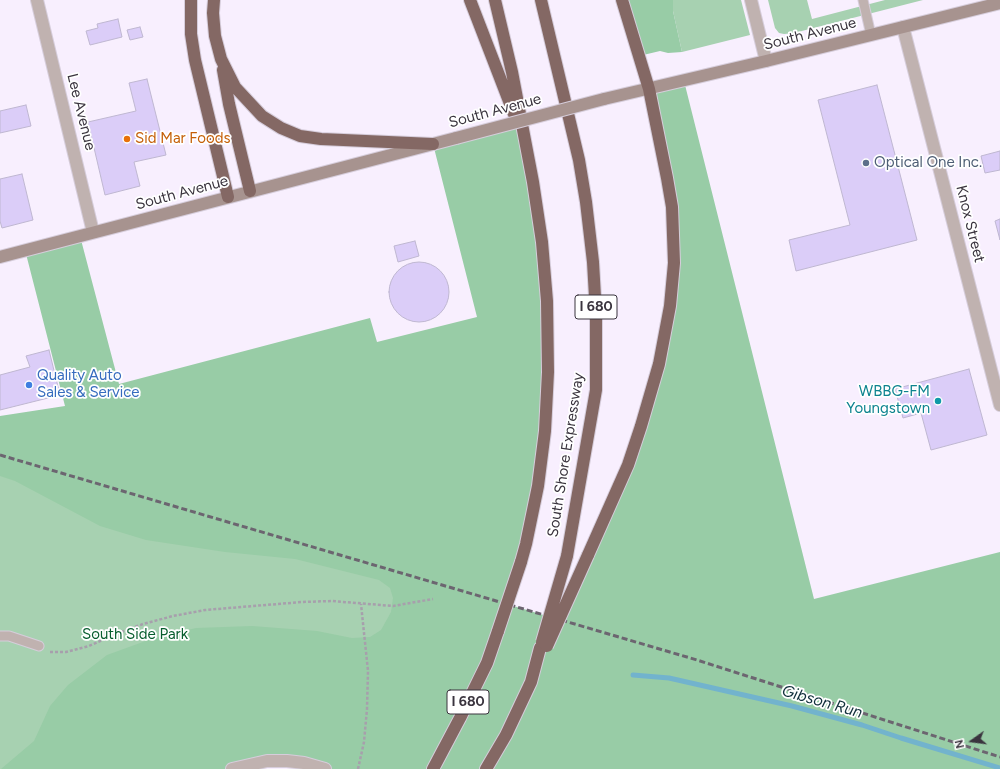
<!DOCTYPE html>
<html>
<head>
<meta charset="utf-8">
<style>
	body { margin:0 }
	#map { position:relative; width:1000px; height:769px; overflow:hidden; background:#f8effe; font-family:Figtree,sans-serif }
	canvas { display:block }
	.north { position:absolute; left:952px; top:721px; width:40px; height:40px; -webkit-text-stroke:3px #fff; paint-order:stroke; rotate:256deg; font-size:11px; font-weight:700; line-height:16px; text-align:center; color:#3a343e }
	.north::after { content:''; display:block; margin:auto; width:14px; height:18px; background:#3a343e; clip-path:polygon(50% 0,100% 100%,50% 72%,0 100%) }
</style>
</head>
<body>
<div id="map">
<canvas width="1000" height="769"></canvas>
<div class="north">N</div>
</div>
<script>
const context = document.querySelector('canvas').getContext('2d');
context.lineJoin = 'round';
function fill(path, color) { context.fillStyle = color; context.fill(path, 'evenodd'); }
const shape = rows => new Path2D(rows.map(r => 'M' + r).join(''));
function trace(path, color, width, dash) { context.strokeStyle = color; context.lineWidth = width; context.lineCap = dash ? 'butt' : 'round'; context.setLineDash(dash || []); context.stroke(path); }
function label(font, color, halo, rows, align = 'center') {
  context.font = font + ' Figtree,sans-serif'; context.lineWidth = 3.5; context.setLineDash([]); context.textBaseline = 'middle'; context.strokeStyle = halo; context.fillStyle = color; for (const [text, x, y, turn = 0] of rows) {
    context.save(); context.translate(x, y); context.rotate((+turn || 0) * Math.PI / 180); context.textAlign = isNaN(turn) ? turn : align; if (halo) context.strokeText(text, 0, 0); context.fillText(text, 0, 0); context.restore();
  }
}
const green = shape([
	[673,0,741,0,750,35,682,52,673,11],
	[768,0,807,0,812,19,885,0,923,0,794,33,784,34,779,33,775,28],
	[0,452,1000,769,304,763,232,769,0,769]
]);
const forest = shape([
	[622,0,673,0,673,11,682,52,668,53,660,51,639,56],
	[684,81,814,599,1000,552,1000,769,301,769,304,763,232,769,1,769,34,741,50,706,68,685,107,655,151,639,196,628,252,626,317,631,352,638,370,637,381,630,391,612,393,598,390,588,379,580,295,559,225,552,146,540,100,526,15,481,0,476,0,416,65,406,25,250,80,236,119,384,370,318,377,342,477,317,433,144,515,123,523,138,547,301,538,486,507,604,560,620,628,465,670,306,672,207,649,89]
]);
const stream = shape([
	[633,675,669,678,792,706,862,725,901,738,1000,768]
]);
const building = shape([
	[118,19,122,37,90,45,86,31,98,28,97,24,118,19],
	[140,27,143,37,130,40,127,30,140,27],
	[147,79,166,155,134,162,140,186,105,195,88,122,136,111,129,83,147,79],
	[877,85,917,240,796,271,789,240,850,225,818,100,877,85],
	[26,105,31,126,0,133,0,111,26,105],
	[1000,151,1000,170,985,173,981,156,1000,151],
	[22,174,33,220,2,228,0,221,0,179,22,174],
	[1000,219,1000,240,995,221,1000,219],
	[415,241,419,256,398,262,394,246,415,241],
	'389 292a30 30 0 1 1 60 0a30 30 0 1 1-60 0Z',
	[49,350,60,395,0,410,0,375,30,367,26,356,49,350],
	[969,369,987,435,931,450,921,413,903,418,895,389,969,369]
]);
const path = shape([
	[50,652,66,652,89,646,121,632,143,624,173,616,205,610,302,602,332,601,393,606,433,599],
	[358,769,364,742,367,709,368,671,361,604]
]);
const service = shape([
	[863,0,871,35],
	[0,636,9,636,39,646]
]);
const minor = shape([
	[37,0,93,232],
	[751,0,766,61],
	[903,27,1000,405],
	[232,769,267,761,287,761,304,763,325,769]
]);
const secondary = shape([
	[604,99,766,61,1000,3],
	[0,257,456,138]
]);
const motorway = shape([
	[191,0,191,34,195,60,228,197],
	[214,0,213,13,215,36,221,59,235,87,262,116,281,128,300,136,321,139,433,144],
	[470,0,514,114],
	[495,0,512,72,533,182,542,242,547,301,548,372,545,431,538,486,526,544,521,562],
	[541,0,579,160,586,202,593,262,596,314,596,390,567,556],
	[223,70,229,104,250,191],
	[588,555,628,465,641,426,659,364,670,306,674,263,672,207,667,178,649,89,622,0],
	[433,769,460,718,487,663,498,631],
	[486,769,506,735,531,682,540,648]
]);
const rail = shape([
	[0,455,697,660,1000,757]
]);
const secondaryBridge = shape([
	[456,138,604,99]
]);
const motorwayBridge = shape([
	[498,631,521,562],
	[542,642,567,556],
	[547,646,588,555]
]);
const markers = [
	[127,139,4,"#e8710a"],
	[866,163,4,"#5c6f8a"],
	[29,385,4,"#3f7fe0"],
	[938,401,4,"#0f9aa8"]
];
const shields = [
	[596,307,42],
	[468,702,42]
];
const shieldNames = [
	["I 680",596,307],
	["I 680",468,702]
];
const streetNames = [
	["South Avenue",810,34,-14],
	["South Avenue",495,111,-15],
	["Lee Avenue",81,112,76],
	["South Avenue",182,193,-15],
	["Knox Street",970,224,76],
	["South Shore Expressway",566,455,-81]
];
const foodNames = [
	["Sid Mar Foods",135,139]
];
const serviceNames = [
	["Optical One Inc.",874,163]
];
const shopNames = [
	["Quality Auto",37,376],
	["Sales & Service",37,393]
];
const cultureNames = [
	["WBBG-FM",930,392],
	["Youngstown",930,409]
];
const parkNames = [
	["South Side Park",135,635]
];
const waterNames = [
	["Gibson Run",822,702,16]
];
fill(green, '#a7d1b1');
fill(forest, '#98cca6');
trace(stream, '#72b3cd', 5);
fill(building, '#dbcdf8');
trace(building, '#bfb7d1', 1);
trace(service, '#d6cddb', 11);
trace(minor, '#d6cddb', 14);
trace(secondary, '#d6cddb', 14);
trace(motorway, '#d6cddb', 14);
trace(path, '#a79fac', 2.5, [3, 2]);
trace(service, '#c0b2b0', 9);
trace(minor, '#c0b2b0', 12);
trace(secondary, '#a7938f', 12);
trace(motorway, '#846864', 12);
trace(rail, '#6c6570', 3, [6, 3]);
trace(secondaryBridge, '#d6cddb', 14, []);
trace(motorwayBridge, '#d6cddb', 14, []);
trace(secondaryBridge, '#a7938f', 12);
trace(motorwayBridge, '#846864', 12);
for (const [x, y, r, color] of markers) { const dot = new Path2D(); dot.arc(x, y, r, 0, 2 * Math.PI); context.fillStyle = color; context.fill(dot); trace(dot, '#fff', 1.5); }
for (const [x, y, w] of shields) { const box = new Path2D(); box.roundRect(x - w / 2, y - 12, w, 24, 3); context.fillStyle = '#fff'; context.fill(box); trace(box, '#3a343e', 1); }
label('bold 14px', '#3a343e', null, shieldNames);
label('15px', '#3a343e', '#fff', streetNames);
label('15px', '#c56008', '#fff', foodNames, 'left');
label('15px', '#4e5e75', '#fff', serviceNames, 'left');
label('15px', '#366cbe', '#fff', shopNames, 'left');
label('15px', '#0d838f', '#fff', cultureNames, 'right');
label('15px', '#075d2e', '#fff', parkNames);
label('italic 16px', '#0f2e3a', '#fff', waterNames);
</script>
</body>
</html>
